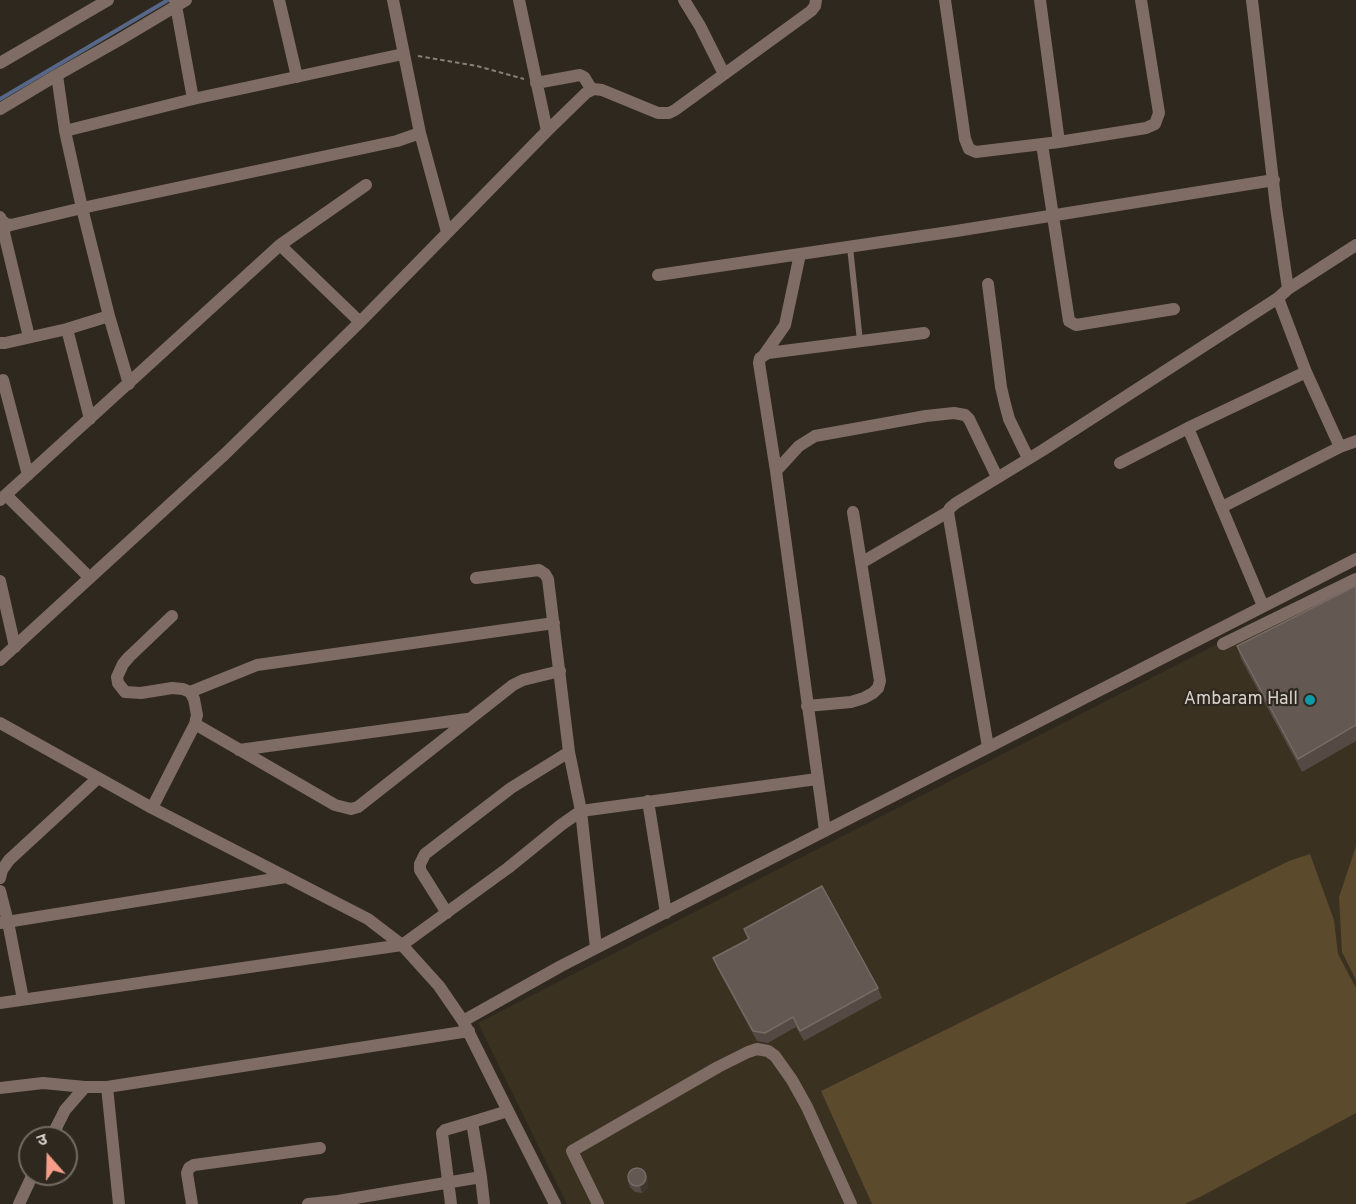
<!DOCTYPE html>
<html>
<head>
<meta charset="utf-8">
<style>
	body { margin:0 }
	#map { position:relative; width:1356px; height:1204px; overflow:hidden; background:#2e281e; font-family:Overpass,"Noto Sans Devanagari",sans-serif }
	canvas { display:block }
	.north { position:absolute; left:18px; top:1126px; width:60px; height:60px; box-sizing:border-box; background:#2e281e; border:2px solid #726c64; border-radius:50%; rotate:340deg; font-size:16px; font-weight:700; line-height:24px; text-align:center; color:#d7d3cc }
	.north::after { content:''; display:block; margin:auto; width:21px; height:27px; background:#f49e89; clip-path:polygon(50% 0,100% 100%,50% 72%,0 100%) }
</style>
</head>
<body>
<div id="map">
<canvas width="1356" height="1204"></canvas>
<div class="north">उ</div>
</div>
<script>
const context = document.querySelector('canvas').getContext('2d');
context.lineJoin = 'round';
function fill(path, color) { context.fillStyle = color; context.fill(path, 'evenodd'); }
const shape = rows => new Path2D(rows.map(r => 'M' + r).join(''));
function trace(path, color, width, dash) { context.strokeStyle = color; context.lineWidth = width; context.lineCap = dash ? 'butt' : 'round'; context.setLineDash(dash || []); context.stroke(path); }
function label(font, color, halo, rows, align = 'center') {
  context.font = font + ' Overpass,sans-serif'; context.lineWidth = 4.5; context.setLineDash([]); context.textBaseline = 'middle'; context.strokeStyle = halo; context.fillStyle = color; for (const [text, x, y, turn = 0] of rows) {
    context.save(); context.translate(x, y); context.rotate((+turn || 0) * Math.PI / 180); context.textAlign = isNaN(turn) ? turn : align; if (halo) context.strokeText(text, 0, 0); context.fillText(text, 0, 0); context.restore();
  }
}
const built = shape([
	[1356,573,1356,1204,567,1204,478,1023]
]);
const green = shape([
	[1356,846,1356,980,1342,952,1339,897],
	[1310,854,1334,920,1338,954,1356,988,1356,1113,1202,1196,1185,1204,872,1204,821,1091,1289,861]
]);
const stream = shape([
	[0,99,168,0]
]);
const path = shape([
	[418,56,477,66,524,79]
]);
const service = shape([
	[850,247,860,341]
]);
const minor = shape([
	[175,0,193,99],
	[279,0,297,77],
	[393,0,420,133,447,232],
	[519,0,547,131],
	[684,0,700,26,724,74],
	[945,0,965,139,969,149,976,152,1059,142,1146,128,1155,124,1159,113,1141,0],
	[1040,0,1059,142],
	[1252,0,1276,207,1288,289],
	[0,63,108,0],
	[57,75,65,131,82,208,109,316,129,384],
	[536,83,580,75,584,77,592,90],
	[0,109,57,75,119,40,186,0],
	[65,131,193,99,403,54],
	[1042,144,1069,321,1076,325,1174,309],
	[0,217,1,220,6,224,11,225,82,208,397,141,420,133],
	[6,224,4,233,29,337],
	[280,245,360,322],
	[658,275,956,231,1274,180],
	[988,284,1001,387,1005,404,1009,419,1028,458],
	[1278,298,1306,372,1340,447],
	[67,329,90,419],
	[0,343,5,343,67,329,109,316],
	[764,355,785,325,800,254],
	[3,380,28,475],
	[1188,428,1263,606],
	[1120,463,1188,428,1306,372],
	[776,471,799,446,815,436,926,416,954,413,965,415,969,419,997,477],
	[6,495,90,578],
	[0,500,280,245,366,185],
	[1222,507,1340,447,1356,441],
	[861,563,948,512],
	[476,578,539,570,545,574,548,579,569,752,581,811,596,948],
	[0,581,15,647],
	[1223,644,1356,579],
	[0,660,225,454,360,322,547,131,586,93,594,89,602,90,658,113,669,113,675,110,811,11,815,6,816,0],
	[190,692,257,665,554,623],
	[807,706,851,702,864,698,873,693,878,688,880,681,853,512],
	[0,723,152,808,368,919,402,945,439,986,463,1021,508,1111,555,1204],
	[195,724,335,805,351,809,358,807,513,685,523,680,560,671],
	[988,747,948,512,950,508,956,503,1043,450,1278,298,1288,289,1356,245],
	[239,750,467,719],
	[648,801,666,913],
	[152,808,195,724,197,715,194,699,190,692,183,689,172,688,141,693,125,692,118,683,117,677,123,664,129,657,172,616],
	[825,831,776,471,759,363,760,358,768,353,924,333],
	[0,878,2,870,9,860,98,778],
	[0,891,8,922,23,999],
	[447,913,420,870,420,864,425,854,511,788,569,752],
	[0,923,286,877],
	[0,1003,402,945,508,868,561,825,581,811,817,779],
	[463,1021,561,966,1356,559],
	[107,1087,119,1204],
	[0,1088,43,1083,85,1087,107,1087,469,1031],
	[51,1138,65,1110,85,1087],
	[19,1204,33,1174],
	[192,1204,187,1173,189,1168,194,1165,320,1148],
	[308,1204,338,1201,481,1177],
	[451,1204,442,1133,445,1130,472,1122],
	[484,1204,481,1177,472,1122,508,1111],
	[598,1204,572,1151,718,1067,748,1052,757,1049,768,1051,775,1056,792,1080,807,1107,851,1204]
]);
const wall = shape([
	[1356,586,1356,741,1302,772,1241,659,1237,646],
	[744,929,878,988,882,998,804,1041,796,1027,768,1043,757,1041,717,968,713,958,748,939],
	[628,1181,648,1181,648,1188,642,1193,635,1192,630,1187]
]);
const shadedWall = shape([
	[645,1174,648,1181,648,1188,642,1193,640,1186]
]);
const building = shape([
	[1356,586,1356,725,1298,759,1237,646,1356,586],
	[822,886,878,988,800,1031,793,1017,765,1033,753,1031,713,958,749,939,744,929,822,886],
	'628 1177a9 9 0 1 1 18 0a9 9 0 1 1-18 0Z'
]);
const markers = [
	[1310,700,6,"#0f9aa8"]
];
const poiNames = [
	["Ambaram Hall",1298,700]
];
fill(built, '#3a3121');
fill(green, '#5b4a2c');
trace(stream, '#566789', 4);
trace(path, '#858078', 2, [4.5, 3]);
trace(service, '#7e6c65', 6);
trace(minor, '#7e6c65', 12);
fill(wall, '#554943');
fill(shadedWall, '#3f362e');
fill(building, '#635852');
trace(building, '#756b65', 1.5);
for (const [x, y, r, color] of markers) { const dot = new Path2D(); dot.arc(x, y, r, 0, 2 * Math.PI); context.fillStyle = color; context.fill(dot); trace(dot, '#2e281e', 2); }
label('18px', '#d7d3cc', '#2e281e', poiNames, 'right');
</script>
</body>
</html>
